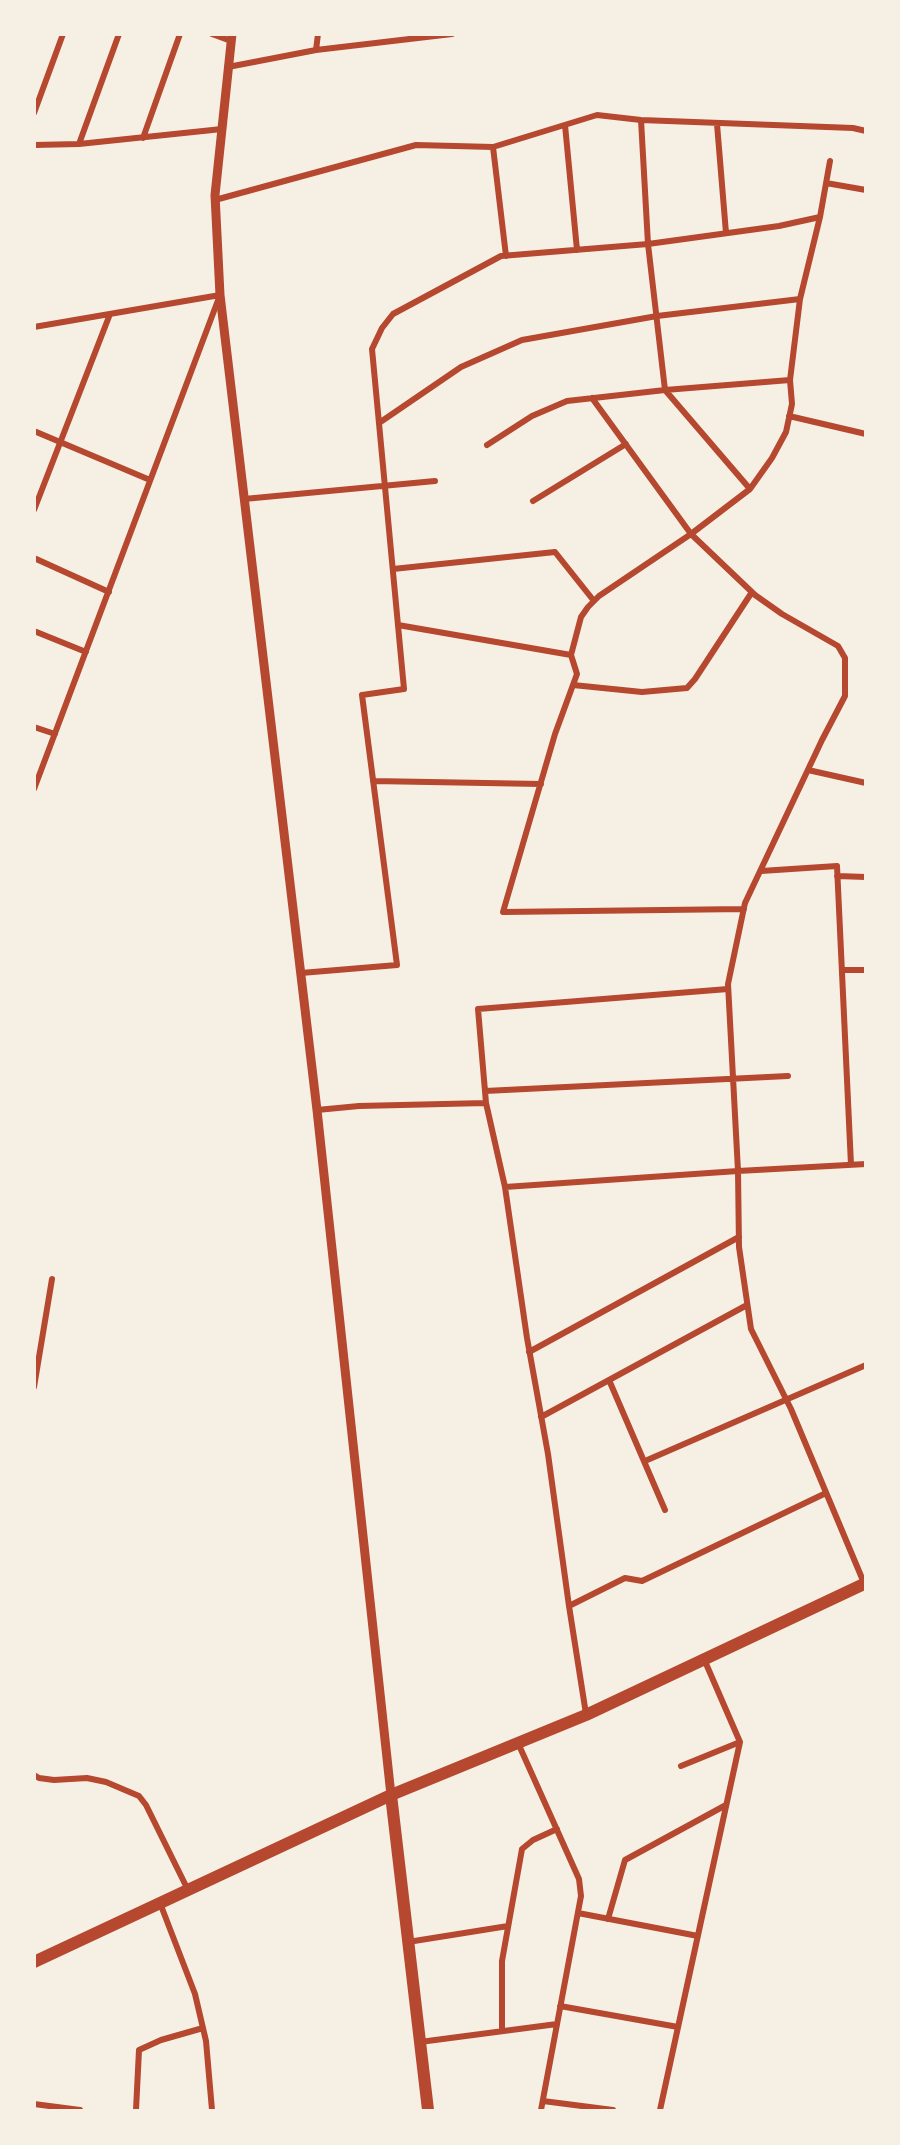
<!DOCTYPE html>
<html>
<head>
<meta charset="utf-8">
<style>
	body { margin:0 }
	#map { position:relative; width:900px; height:2145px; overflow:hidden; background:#f6efe4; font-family:Spectral,serif }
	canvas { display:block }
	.frame { position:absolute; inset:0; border:36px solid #f6efe4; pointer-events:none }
</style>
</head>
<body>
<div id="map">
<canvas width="900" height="2145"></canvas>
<div class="frame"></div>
</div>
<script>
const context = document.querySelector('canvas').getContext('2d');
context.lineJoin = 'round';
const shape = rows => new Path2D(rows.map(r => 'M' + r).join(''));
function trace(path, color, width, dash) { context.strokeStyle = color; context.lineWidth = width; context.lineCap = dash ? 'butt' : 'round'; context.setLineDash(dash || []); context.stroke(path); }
const minor = shape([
	[212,34,231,41],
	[316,50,318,34],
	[228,67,316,50,452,34],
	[34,113,63,34],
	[641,120,648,244,665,390,750,489],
	[717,124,726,233],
	[565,125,577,250],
	[143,138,180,34],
	[79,144,119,34],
	[34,145,79,144,222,129],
	[493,147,506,256],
	[826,183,866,190],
	[215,200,416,145,493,147,597,115,641,120,853,128,866,131],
	[34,327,220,295,34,789],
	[592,398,691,534,755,595,782,614,838,646,845,658,845,696,822,740,745,903,728,984,738,1171,866,1164],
	[789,416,866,434],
	[379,423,461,367,522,340,657,316,800,299],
	[34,431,150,480],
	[487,445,532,416,567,401,665,390,790,380],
	[244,499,435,481],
	[533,501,626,444],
	[34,510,110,314],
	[34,558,109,592],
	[393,569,555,552,594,601],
	[398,625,571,655],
	[34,631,86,652],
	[573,685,642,692,687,688,695,679,752,592],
	[34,727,55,734],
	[808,770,866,783],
	[373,781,541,784],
	[761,871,837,866,851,1165],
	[837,876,866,877],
	[744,909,503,912,555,734,577,674,571,655,581,617,588,607,599,596,691,534,750,489,772,458,786,432,792,404,790,380,800,299,820,217,830,161],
	[842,970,866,970],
	[301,973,397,965,362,695,404,689,372,349,382,328,393,314,501,256,648,244,779,226,820,217],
	[485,1091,788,1076],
	[317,1110,359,1106,486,1103],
	[505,1187,738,1171,739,1247,751,1329,791,1409,864,1583],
	[529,1352,739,1237],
	[609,1380,665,1510],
	[34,1387,52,1279],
	[541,1417,747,1305],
	[645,1461,866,1365],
	[569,1606,625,1578,642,1581,826,1493],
	[586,1714,569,1606,548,1454,527,1338,505,1187,486,1103,478,1009,728,989],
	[518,1743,579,1879,581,1896,541,2110],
	[681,1766,740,1742],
	[34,1775,39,1778,54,1780,87,1778,106,1782,139,1796,146,1805,188,1890],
	[160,1903,195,1994,206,2041,212,2110],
	[578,1913,698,1936],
	[608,1919,625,1860,726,1805],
	[408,1942,508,1926],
	[560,2006,678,2027],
	[502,2031,502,1961,522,1849,533,1840,557,1829],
	[420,2042,557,2024],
	[543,2101,613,2110],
	[34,2104,80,2110],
	[136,2110,139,2050,161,2040,203,2028],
	[660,2110,740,1742,704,1659]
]);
const tertiary = shape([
	[232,34,215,195,220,295,317,1110,391,1795]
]);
const primary = shape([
	[391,1795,428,2110]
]);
const trunk = shape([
	[34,1962,391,1795,586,1715,866,1583]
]);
trace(minor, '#b5482f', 6);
trace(tertiary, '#b5482f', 9);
trace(primary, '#b5482f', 12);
trace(trunk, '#b5482f', 12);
</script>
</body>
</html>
